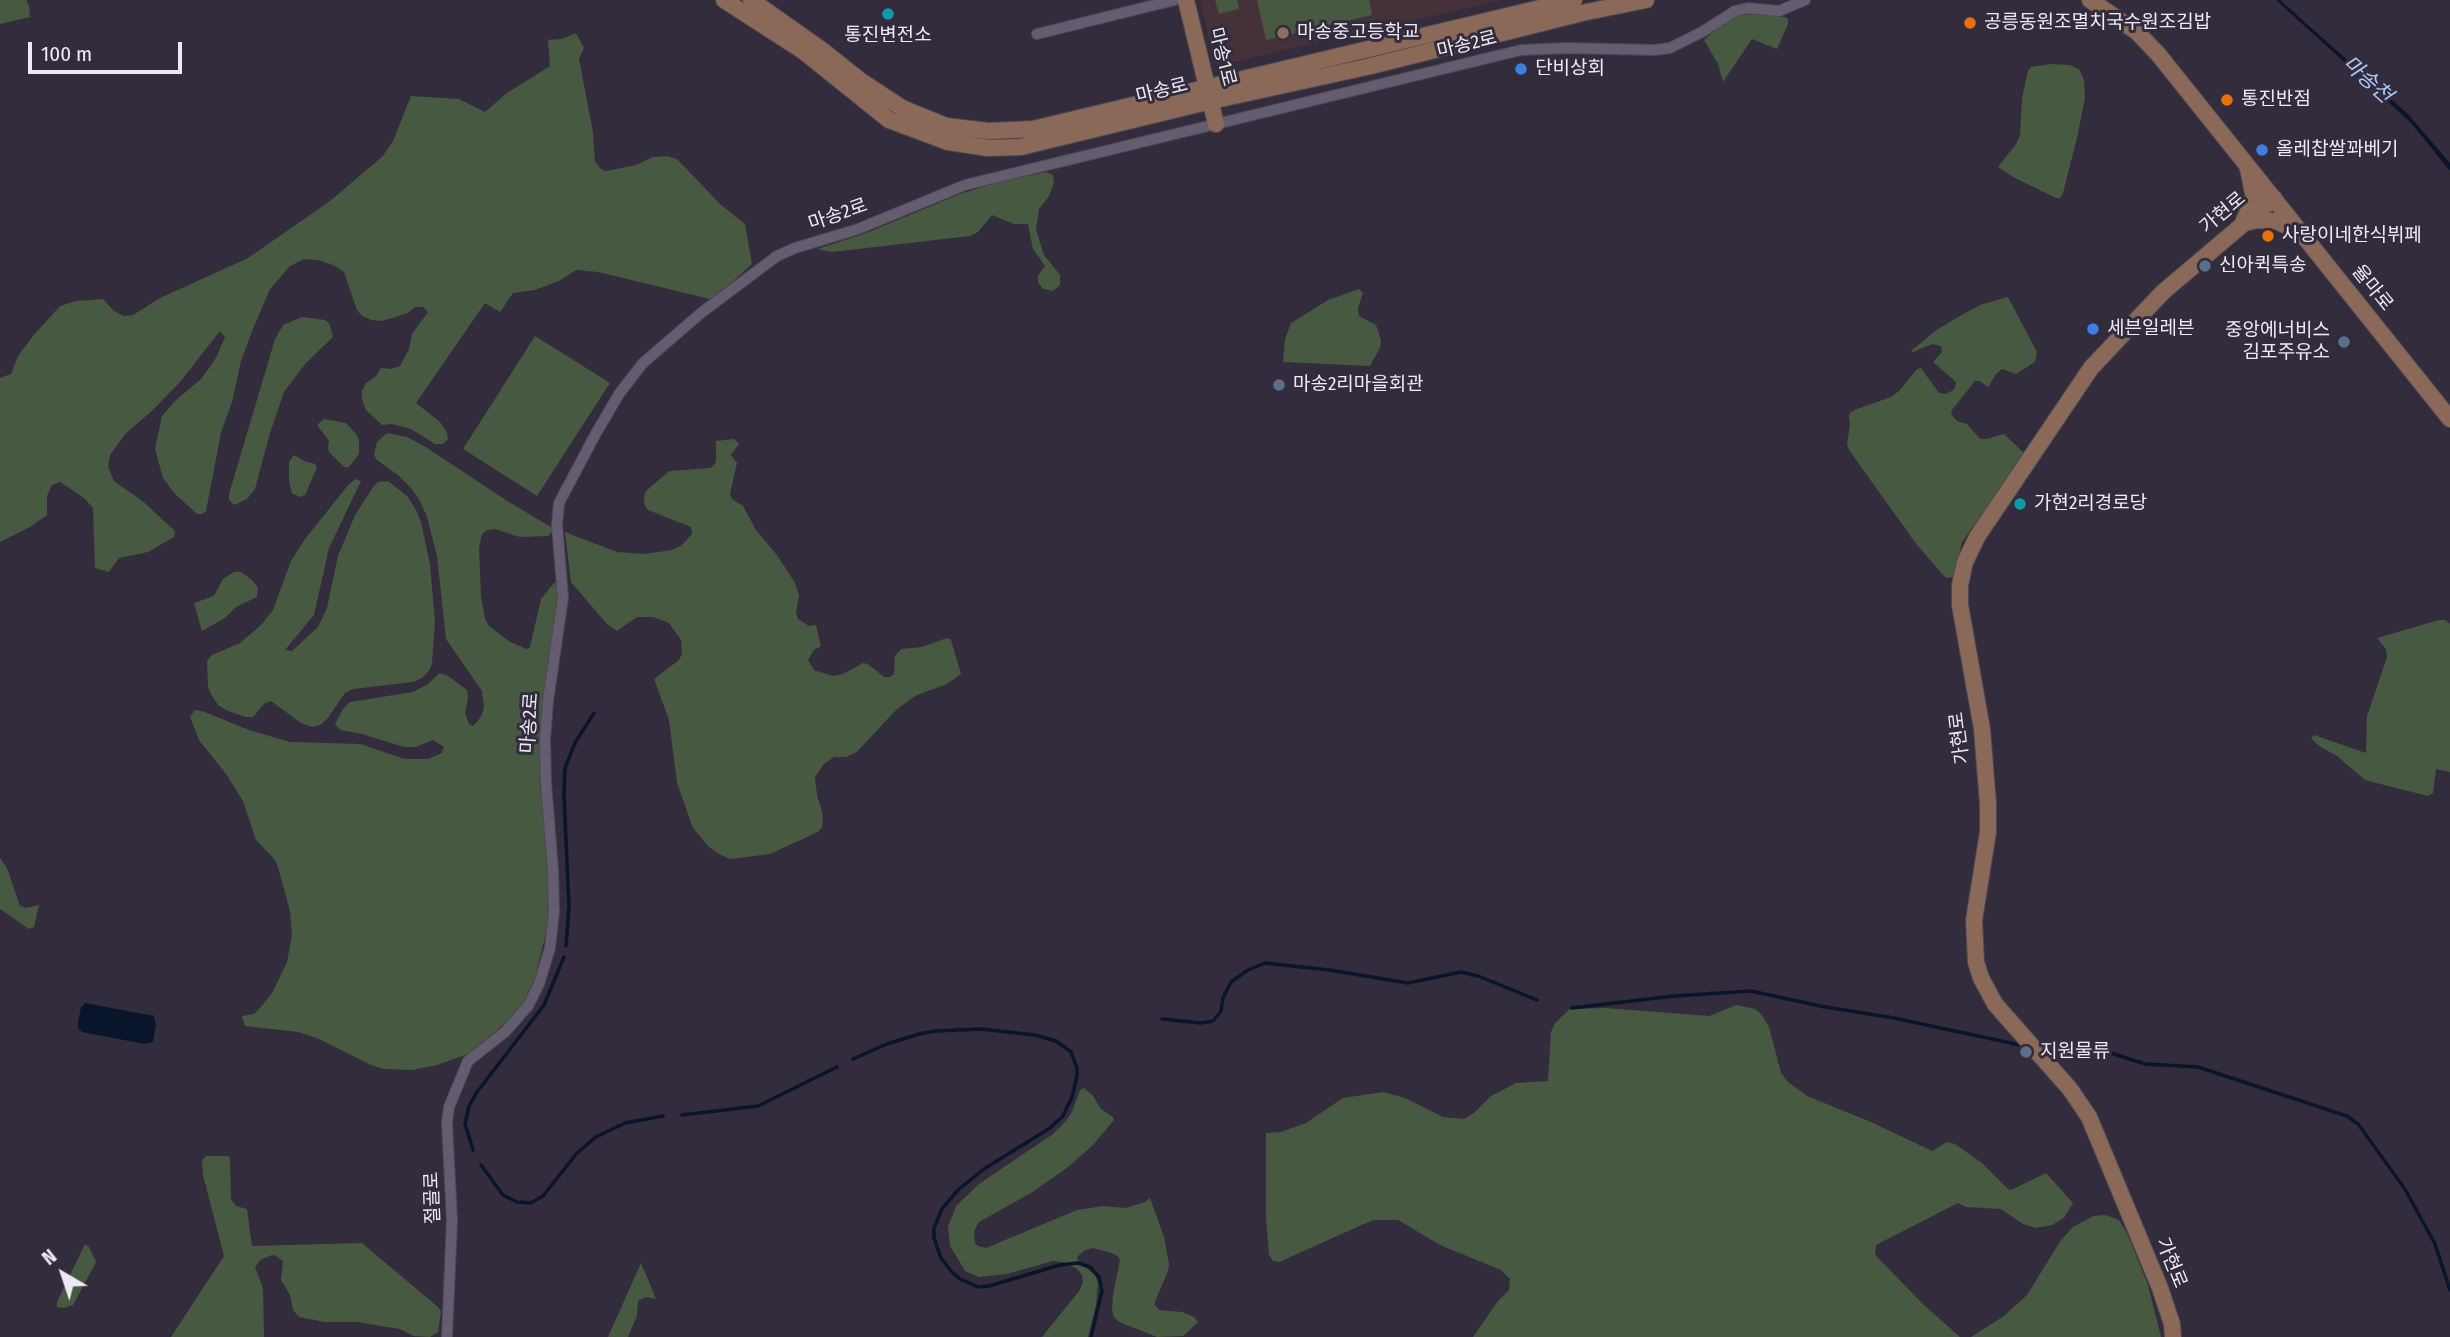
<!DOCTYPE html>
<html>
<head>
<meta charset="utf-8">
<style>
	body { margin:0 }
	#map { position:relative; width:2450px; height:1337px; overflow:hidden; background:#332c3d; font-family:"Fira Sans Condensed",sans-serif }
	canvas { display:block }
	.north { position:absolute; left:28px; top:1239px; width:70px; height:70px; -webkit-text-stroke:5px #332c3d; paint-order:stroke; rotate:321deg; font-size:19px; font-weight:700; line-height:28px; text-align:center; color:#eeeaf4 }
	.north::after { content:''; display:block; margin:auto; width:24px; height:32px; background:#eeeaf4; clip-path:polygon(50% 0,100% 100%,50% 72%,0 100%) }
	.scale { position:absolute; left:28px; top:42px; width:154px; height:32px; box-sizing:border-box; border:4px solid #eeeaf4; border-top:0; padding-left:9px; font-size:21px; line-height:24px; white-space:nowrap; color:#eeeaf4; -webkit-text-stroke:5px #332c3d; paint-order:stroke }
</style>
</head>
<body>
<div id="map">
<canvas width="2450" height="1337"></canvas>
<div class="north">N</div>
<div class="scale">100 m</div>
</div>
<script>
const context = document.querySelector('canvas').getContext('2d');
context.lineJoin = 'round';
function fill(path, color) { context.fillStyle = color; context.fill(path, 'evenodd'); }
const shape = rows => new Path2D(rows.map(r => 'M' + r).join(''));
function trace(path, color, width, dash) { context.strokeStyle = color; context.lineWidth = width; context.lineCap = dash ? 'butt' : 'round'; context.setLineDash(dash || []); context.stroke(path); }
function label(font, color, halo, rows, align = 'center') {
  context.font = font + ' "Fira Sans Condensed","Noto Sans KR",sans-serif'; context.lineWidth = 6; context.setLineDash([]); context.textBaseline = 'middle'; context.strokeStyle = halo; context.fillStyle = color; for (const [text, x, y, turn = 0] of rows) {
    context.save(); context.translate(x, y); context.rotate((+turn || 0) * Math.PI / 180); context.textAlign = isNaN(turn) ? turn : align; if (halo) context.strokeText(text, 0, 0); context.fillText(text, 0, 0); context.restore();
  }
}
const education = shape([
	[1200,0,1502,0,1216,66]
]);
const green = shape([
	[0,0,26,0,29,5,30,17,0,24],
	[1215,0,1237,0,1239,9,1219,14],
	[1257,0,1369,0,1372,15,1266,40],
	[1754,14,1785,17,1788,19,1788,24,1777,49,1752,39,1723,82,1718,64,1704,40,1722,24,1739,15],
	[576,33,584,48,579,59,593,132,595,162,602,170,607,171,636,165,653,157,666,156,677,159,721,205,745,224,752,264,732,282,710,299,598,272,576,270,559,281,535,290,513,293,500,312,485,303,416,403,440,422,447,433,448,439,443,444,435,444,411,429,392,424,382,425,366,410,362,400,362,391,366,383,376,376,381,368,391,369,400,366,409,349,412,334,428,312,423,307,415,307,408,313,382,321,372,320,362,316,357,310,344,272,335,266,319,260,304,259,290,266,270,289,252,331,241,361,232,402,221,433,206,511,202,514,197,514,174,493,163,478,155,449,162,416,175,401,201,379,216,358,225,337,220,331,180,382,153,410,125,434,110,455,108,467,114,481,145,503,163,520,175,531,174,537,148,552,119,558,109,572,95,568,93,508,84,498,60,482,52,485,47,496,47,515,30,527,0,542,0,378,11,374,18,356,33,336,60,306,76,301,103,299,114,311,124,316,133,315,160,298,248,258,330,201,383,156,393,141,411,96,459,99,485,112,507,93,550,66,548,40,562,39],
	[2051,64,2070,65,2079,69,2084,80,2085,98,2077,138,2063,193,2060,198,2056,198,2015,178,1998,167,2016,144,2020,135,2022,98,2028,71,2031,67],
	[1046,172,1053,175,1054,183,1049,196,1039,209,1036,229,1044,255,1060,275,1060,285,1053,291,1043,289,1038,282,1038,276,1045,266,1033,249,1028,224,1014,224,992,215,978,232,970,236,832,252,817,249,864,234,960,194,999,182],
	[1359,289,1363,293,1358,308,1359,316,1376,325,1381,340,1380,348,1370,366,1283,362,1285,339,1291,323,1328,300],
	[2008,297,2037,352,2035,362,2016,374,2002,369,1996,374,1988,387,1980,381,1975,381,1952,410,1951,414,1957,421,1967,424,1980,439,1987,439,2004,434,2025,454,1962,542,1954,577,1946,578,1917,545,1849,450,1847,444,1850,424,1849,417,1850,413,1857,409,1891,397,1899,391,1917,369,1921,368,1939,393,1945,394,1952,391,1955,388,1956,382,1933,362,1942,352,1941,346,1932,344,1913,352,1911,351,1938,329,1965,313,1980,305],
	[302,317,325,320,329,323,333,337,306,363,284,392,270,433,255,489,247,499,234,505,229,500,229,494,275,339,283,325],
	[535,336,610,383,537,496,463,449],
	[324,419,346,423,356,434,359,440,359,454,349,467,344,467,330,453,328,449,329,441,317,425],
	[387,433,407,437,424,446,509,502,551,527,553,531,548,536,520,537,495,529,487,530,482,534,479,548,481,597,485,619,489,626,510,642,527,649,530,647,541,599,554,583,557,582,559,593,541,737,540,783,548,865,548,925,535,978,523,1003,514,1016,468,1054,437,1065,412,1070,384,1069,371,1065,317,1038,298,1032,245,1026,242,1016,254,1014,261,1007,272,993,287,962,292,935,290,911,278,867,275,860,256,840,243,801,226,774,199,740,190,717,195,710,202,711,249,730,290,742,361,744,404,759,428,759,442,753,444,747,433,740,416,747,404,747,362,734,340,730,335,724,343,709,350,702,413,692,428,684,440,673,448,676,467,690,468,698,465,713,469,724,473,726,481,717,484,707,482,691,446,639,437,556,427,517,420,501,411,488,398,475,377,460,374,455,377,442],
	[734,439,739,444,731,455,737,463,730,494,732,499,743,506,756,530,777,555,795,583,799,596,796,612,798,619,809,626,816,625,821,646,814,650,808,660,814,670,833,676,843,674,863,663,868,664,884,677,890,677,894,674,895,656,901,649,922,647,947,638,951,640,961,674,947,684,917,695,908,701,895,711,857,752,846,757,834,757,824,764,815,777,817,795,823,815,822,827,818,832,770,854,730,859,721,855,709,847,693,828,677,783,669,720,654,679,679,660,682,654,681,640,669,623,653,617,637,617,617,631,607,624,571,582,565,532,617,552,644,554,672,550,681,546,692,534,691,527,648,510,644,504,645,492,669,471,711,468,716,462,716,441],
	[294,455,304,461,315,464,317,467,305,495,300,497,292,493,289,481,289,462],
	[356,479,361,481,329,548,314,615,285,650,292,651,318,627,327,608,338,556,355,515,373,487,378,482,388,481,407,496,415,508,421,522,430,564,435,622,432,664,429,671,422,678,413,682,353,689,345,693,327,719,320,725,312,727,301,723,271,701,264,704,253,717,245,717,226,710,218,705,211,694,208,687,207,661,212,655,240,643,261,625,273,610,291,561,305,539,349,484],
	[234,572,241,572,252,580,258,588,257,597,236,607,225,618,202,631,194,603,214,596,223,579],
	[2439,620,2445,620,2450,624,2450,772,2436,769,2433,793,2428,796,2365,780,2337,756,2319,746,2311,738,2314,735,2366,753,2367,716,2387,657,2386,649,2377,638],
	[0,858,7,868,20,906,26,908,39,905,34,927,29,929,0,909],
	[1737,1005,1755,1009,1761,1014,1769,1027,1781,1073,1788,1082,1807,1096,1871,1122,1932,1151,1947,1142,1955,1144,1982,1163,2008,1189,2011,1190,2046,1173,2073,1203,2064,1218,2052,1225,2036,1228,2023,1224,2001,1209,1966,1207,1958,1203,1876,1245,1875,1254,1879,1259,1925,1306,1960,1337,1473,1337,1498,1301,1509,1290,1510,1279,1501,1270,1440,1245,1398,1220,1373,1220,1279,1262,1273,1261,1269,1255,1266,1217,1266,1133,1281,1132,1306,1123,1343,1098,1383,1092,1405,1098,1443,1117,1464,1119,1474,1113,1491,1096,1516,1083,1548,1081,1551,1032,1555,1023,1570,1009,1605,1008,1709,1016],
	[1084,1088,1093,1096,1101,1109,1113,1117,1114,1120,1092,1146,1067,1168,1031,1193,979,1222,974,1231,975,1243,978,1246,986,1248,1077,1210,1103,1206,1126,1208,1145,1202,1150,1198,1164,1237,1169,1264,1168,1271,1154,1304,1159,1310,1182,1312,1194,1317,1198,1322,1183,1336,1157,1337,1119,1322,1114,1317,1112,1310,1113,1295,1120,1260,1118,1256,1111,1253,1093,1248,1085,1250,1077,1257,1079,1262,1095,1275,1098,1283,1096,1305,1088,1337,1042,1337,1079,1291,1083,1282,1082,1275,1077,1269,1062,1262,1053,1261,1007,1274,979,1277,965,1271,950,1246,948,1227,956,1206,979,1184,1053,1134,1066,1121,1072,1112,1080,1090],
	[206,1156,228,1156,230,1158,231,1199,236,1206,247,1209,252,1246,362,1243,438,1307,441,1311,438,1332,430,1337,413,1336,400,1329,375,1325,357,1322,324,1322,299,1317,293,1310,290,1295,281,1280,283,1261,276,1256,272,1255,260,1260,255,1267,263,1288,264,1337,171,1337,224,1256,203,1175,202,1160],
	[2105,1215,2119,1220,2127,1233,2148,1285,2161,1337,1971,1337,2004,1316,2027,1295,2061,1240,2073,1227,2093,1216],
	[85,1244,89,1247,96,1262,73,1305,64,1308,57,1307,57,1302],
	[641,1263,656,1299,646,1297,638,1301,637,1316,628,1337,608,1337]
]);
const water = shape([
	[2276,0,2280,0,2408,114,2450,163,2450,171,2411,123],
	[85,1003,154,1016,156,1025,153,1042,145,1044,82,1032,78,1028,78,1023,81,1007]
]);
const stream = shape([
	[566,946,569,907,564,795,565,768,575,743,594,713],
	[1572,1008,1674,996,1751,991,1820,1006,1894,1018,2020,1045],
	[1162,1019,1201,1023,1213,1021,1221,1011,1223,998,1231,982,1248,970,1265,963,1329,970,1408,983,1461,972,1478,976,1537,1000],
	[2040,1046,2086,1045,2145,1064,2198,1067,2347,1116,2358,1124,2405,1189,2435,1244,2450,1290],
	[853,1059,887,1044,919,1034,936,1031,980,1029,1035,1035,1056,1041,1071,1052,1077,1068,1077,1076,1072,1097,1063,1116,1050,1128,984,1169,958,1190,942,1209,934,1228,934,1238,941,1258,952,1272,960,1279,978,1287,989,1286,1060,1265,1078,1263,1090,1267,1099,1277,1102,1291,1091,1337],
	[682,1115,758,1106,837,1067],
	[473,1150,465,1124,469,1106,477,1092,544,1005,564,957],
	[481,1165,503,1195,517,1202,531,1203,543,1196,577,1153,596,1137,625,1123,663,1116]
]);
const street = shape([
	[1037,34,1175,0],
	[447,1337,452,1220,447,1123,449,1107,468,1061,505,1032,528,1006,539,984,550,948,554,912,553,870,546,783,545,740,548,701,563,598,557,525,559,503,595,435,619,394,643,363,701,313,777,256,795,248,858,229,965,185,1521,50,1567,48,1655,50,1670,48,1702,32,1735,11,1748,8,1779,11,1805,0]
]);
const secondary = shape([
	[724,0,803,51,889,120,948,142,988,148,1021,147,1211,101,1371,66,1582,13,1646,0],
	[751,0,822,50,861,81,902,108,946,126,988,131,1033,129,1574,0],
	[1186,0,1216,124],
	[2090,0,2137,32,2158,54,2450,419],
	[2244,220,2254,198,2248,169],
	[2244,223,2258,220,2276,221,2299,232],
	[2173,1337,2172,1324,2160,1288,2089,1117,2070,1089,1995,1004,1981,978,1976,962,1974,920,1988,832,1988,804,1982,729,1960,605,1960,585,1965,562,1977,537,2091,368,2163,292,2274,198]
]);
const markers = [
	[888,14,7,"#0f9aa8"],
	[1970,23,7,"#e8710a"],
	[1283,33,7,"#8d6e63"],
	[1521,69,7,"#3f7fe0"],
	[2227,100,7,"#e8710a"],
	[2262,150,7,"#3f7fe0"],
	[2268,236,7,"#e8710a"],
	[2205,266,7,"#5c6f8a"],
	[2093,329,7,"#3f7fe0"],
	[2344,342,7,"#5c6f8a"],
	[1279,385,7,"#5c6f8a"],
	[2020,504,7,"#0f9aa8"],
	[2026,1052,7,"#5c6f8a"]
];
const poiNames = [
	["공릉동원조멸치국수원조김밥",1984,23],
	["마송중고등학교",1297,33],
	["통진변전소",888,36,"center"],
	["단비상회",1535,69],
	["통진반점",2241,100],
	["올레찹쌀꽈베기",2276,150],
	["사랑이네한식뷔페",2282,236],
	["신아퀵특송",2219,266],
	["세븐일레븐",2107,329],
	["중앙에너비스",2330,331,"right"],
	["김포주유소",2330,353,"right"],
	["마송2리마을회관",1293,385],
	["가현2리경로당",2034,504],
	["지원물류",2040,1052]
];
const streetNames = [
	["마송2로",1467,45,-14],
	["마송1로",1222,57,76],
	["마송로",1162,91,-14],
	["가현로",2223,213,-40],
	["마송2로",838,215,-19],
	["율마로",2372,288,51],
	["마송2로",530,723,-86],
	["가현로",1960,738,-97],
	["절골로",433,1198,-92],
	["가현로",2171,1263,68]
];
const waterNames = [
	["마송천",2367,80,42]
];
fill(education, '#443139');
fill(green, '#475940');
fill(water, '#08152b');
trace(stream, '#08152b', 3.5);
trace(street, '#4e4855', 12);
trace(secondary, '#4e4855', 18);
trace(street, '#645d6f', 10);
trace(secondary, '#8b6959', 16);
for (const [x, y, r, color] of markers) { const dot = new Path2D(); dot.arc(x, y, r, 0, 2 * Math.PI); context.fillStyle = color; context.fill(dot); trace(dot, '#332c3d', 2.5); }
label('19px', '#eeeaf4', '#332c3d', poiNames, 'left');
label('19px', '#eeeaf4', '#332c3d', streetNames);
label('italic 21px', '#a9c7fa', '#332c3d', waterNames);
</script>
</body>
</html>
